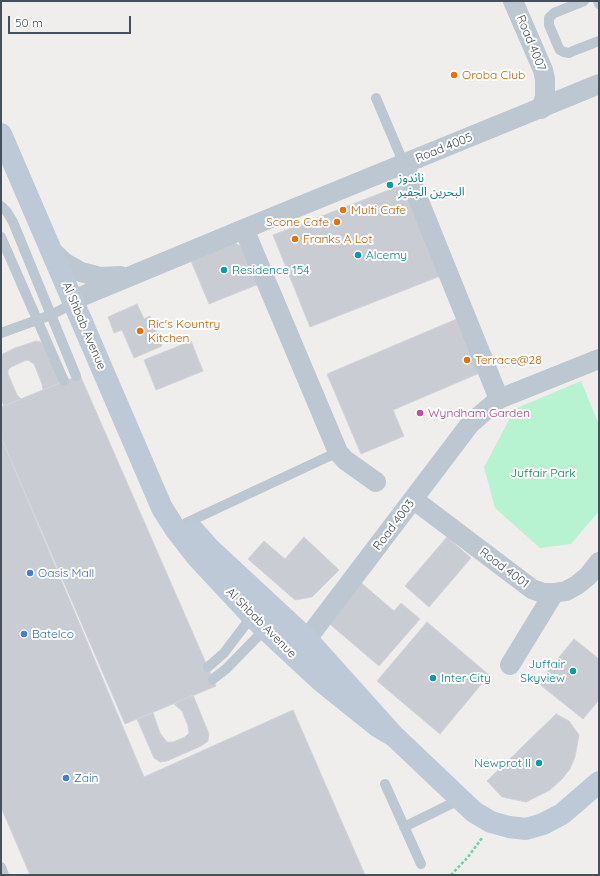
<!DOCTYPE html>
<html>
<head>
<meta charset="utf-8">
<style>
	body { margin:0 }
	#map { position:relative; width:600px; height:876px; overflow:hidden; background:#f0eded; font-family:Quicksand,sans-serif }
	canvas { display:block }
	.frame { position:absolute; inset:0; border:2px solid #44505c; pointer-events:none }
	.scale { position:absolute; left:8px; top:16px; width:123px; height:18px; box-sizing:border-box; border:2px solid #44505c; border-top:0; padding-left:5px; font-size:12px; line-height:14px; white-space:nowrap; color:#44505c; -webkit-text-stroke:3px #fff; paint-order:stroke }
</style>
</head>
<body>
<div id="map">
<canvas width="600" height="876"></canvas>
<div class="frame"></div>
<div class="scale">50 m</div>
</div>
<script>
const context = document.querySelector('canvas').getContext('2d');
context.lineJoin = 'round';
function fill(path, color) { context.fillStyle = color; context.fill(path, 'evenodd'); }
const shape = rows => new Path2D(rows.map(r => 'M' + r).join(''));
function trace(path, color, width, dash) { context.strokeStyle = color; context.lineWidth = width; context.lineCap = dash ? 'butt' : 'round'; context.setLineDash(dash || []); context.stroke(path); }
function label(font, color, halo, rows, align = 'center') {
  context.font = font + ' Quicksand,"Noto Sans Arabic",sans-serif'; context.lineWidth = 4; context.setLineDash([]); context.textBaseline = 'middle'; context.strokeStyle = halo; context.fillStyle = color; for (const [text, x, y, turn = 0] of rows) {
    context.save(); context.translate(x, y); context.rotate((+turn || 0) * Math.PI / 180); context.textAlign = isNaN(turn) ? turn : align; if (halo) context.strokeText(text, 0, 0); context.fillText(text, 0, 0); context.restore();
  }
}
const green = shape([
	[581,381,599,425,599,511,571,544,540,548,495,508,484,467,515,409]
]);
const building = shape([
	[407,183,443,275,310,327,273,235,407,183],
	[230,240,245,249,259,284,209,304,189,256,230,240],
	[137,304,144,319,150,316,162,346,134,358,122,330,114,333,108,317,137,304],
	[459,318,482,372,393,410,404,436,361,454,327,374,459,318],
	[36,341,41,342,45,346,61,383,43,390,42,384,34,364,28,360,24,361,11,367,8,370,8,374,17,395,21,399,4,406,1,399,1,355,15,348,36,341],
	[191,341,203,371,156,390,144,360,191,341],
	[80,375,216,686,125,724,1,437,1,407,80,375],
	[1,437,144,777,293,710,365,875,30,875,1,807,1,437],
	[304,537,339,570,312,597,295,600,248,559,264,541,285,559,304,537],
	[447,537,471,558,429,607,405,586,447,537],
	[359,581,394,611,401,603,420,619,379,666,325,620,359,581],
	[427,622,489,675,440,734,377,681,427,622],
	[574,639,599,659,599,700,583,719,538,683,574,639],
	[193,695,209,734,208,741,201,746,167,761,160,762,154,758,137,719,153,713,160,733,167,742,173,742,185,737,189,733,188,726,182,711,174,704,193,695],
	[556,714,569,721,579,735,575,757,570,769,562,779,550,790,526,802,502,797,487,781,556,714]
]);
const path = shape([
	[451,875,468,857,482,838]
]);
const lane = shape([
	[584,1,554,13,549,18,549,25,558,46,560,50,564,52,569,53,573,51,599,41],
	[598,1,599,4],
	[376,98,404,164],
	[1,206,7,212,13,222,76,376],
	[1,237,64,381],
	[1,333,51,315,74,303],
	[186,523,338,452],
	[208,667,224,653,252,616],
	[213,679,226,669,265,629],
	[385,784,421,864],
	[404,827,461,799],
	[1,867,4,875]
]);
const street = shape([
	[513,1,543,70,545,79,545,97,541,109],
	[404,164,499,399],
	[244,229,338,452,345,460,376,482],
	[51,250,65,263,81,272,100,277,121,276],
	[73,300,244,229,599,84],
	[413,499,532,589,543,593,554,593,566,591,577,585,588,576,599,562],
	[294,648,307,639,470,424,499,399,599,359],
	[510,665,554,593]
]);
const secondary = shape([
	[1,134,162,508,176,530,197,557,252,616,265,629,321,681,377,726,394,736],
	[194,531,209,548,307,639,394,736,474,812,491,822,509,827,526,829,543,824,562,814,599,782]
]);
const markers = [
	[454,75,4,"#e8710a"],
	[390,185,4,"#0f9aa8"],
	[343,210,4,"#e8710a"],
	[337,222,4,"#e8710a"],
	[295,239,4,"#e8710a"],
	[358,255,4,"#0f9aa8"],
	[224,270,4,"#0f9aa8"],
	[140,331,4,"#e8710a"],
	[467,360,4,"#e8710a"],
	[420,413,4,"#d1479c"],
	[30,573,4,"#3f7fe0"],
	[24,634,4,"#3f7fe0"],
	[573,671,4,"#0f9aa8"],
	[433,678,4,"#0f9aa8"],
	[539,763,4,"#0f9aa8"],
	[66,778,4,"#3f7fe0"]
];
const streetNames = [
	["Road 4007",531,43,68],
	["Road 4005",444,148,-22],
	["Al Shbab Avenue",84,326,67],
	["Road 4003",394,525,-53],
	["Road 4001",504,568,37],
	["Al Shbab Avenue",261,623,45]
];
const foodNames = [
	["Oroba Club",462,75],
	["Multi Cafe",351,210],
	["Scone Cafe",329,222,"right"],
	["Franks A Lot",303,239],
	["Ric's Kountry",148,324],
	["Kitchen",148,338],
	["Terrace@28",475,360]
];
const cultureNames = [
	["ناندوز",398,178],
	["البحرين الجفير",398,192],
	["Alcemy",366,255],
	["Residence 154",232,270],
	["Juffair",565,664,"right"],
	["Skyview",565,678,"right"],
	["Inter City",441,678],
	["Newprot II",531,763,"right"]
];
const hotelNames = [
	["Wyndham Garden",428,413]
];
const parkNames = [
	["Juffair Park",543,473]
];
const shopNames = [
	["Oasis Mall",38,573],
	["Batelco",32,634],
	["Zain",74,778]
];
fill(green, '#b7f2d1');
fill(building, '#c9ccd3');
trace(building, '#d1d3da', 1);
trace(path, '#6cd3a6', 2.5, [3, 2]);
trace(lane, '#bcc7d1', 10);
trace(street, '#bcc7d1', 20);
trace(secondary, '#bec9d8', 22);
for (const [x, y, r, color] of markers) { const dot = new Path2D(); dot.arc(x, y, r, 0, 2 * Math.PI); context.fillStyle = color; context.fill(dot); trace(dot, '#fff', 1.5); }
label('12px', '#44505c', '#fff', streetNames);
label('12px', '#c56008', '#fff', foodNames, 'left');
label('12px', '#0d838f', '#fff', cultureNames, 'left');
label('12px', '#b23c85', '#fff', hotelNames, 'left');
label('12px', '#0f844f', '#fff', parkNames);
label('12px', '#366cbe', '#fff', shopNames, 'left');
</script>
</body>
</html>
